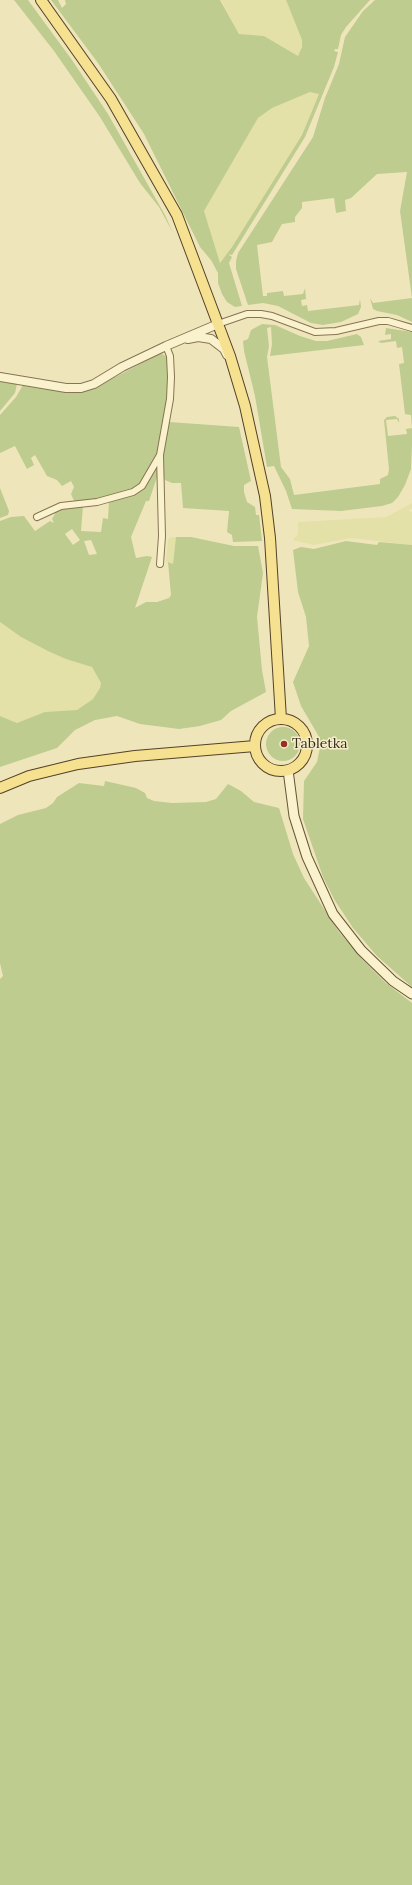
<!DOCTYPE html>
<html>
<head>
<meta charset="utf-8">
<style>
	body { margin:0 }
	canvas { display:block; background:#efe5ba }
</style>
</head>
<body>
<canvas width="412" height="1885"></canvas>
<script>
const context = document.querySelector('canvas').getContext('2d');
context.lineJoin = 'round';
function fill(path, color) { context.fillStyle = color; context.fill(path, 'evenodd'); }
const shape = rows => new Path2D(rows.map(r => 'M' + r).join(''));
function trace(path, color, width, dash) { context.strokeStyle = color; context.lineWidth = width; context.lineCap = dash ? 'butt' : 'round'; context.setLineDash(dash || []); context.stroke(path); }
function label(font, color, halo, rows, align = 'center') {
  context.font = font + ' Lora,serif'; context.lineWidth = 3; context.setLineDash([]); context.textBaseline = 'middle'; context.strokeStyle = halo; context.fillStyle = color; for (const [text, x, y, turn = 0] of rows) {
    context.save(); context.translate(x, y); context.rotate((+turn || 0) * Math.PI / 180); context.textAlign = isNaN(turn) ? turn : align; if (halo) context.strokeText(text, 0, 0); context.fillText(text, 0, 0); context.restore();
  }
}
const farmland = shape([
	[221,0,286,0,302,40,302,47,298,56,264,36,239,34],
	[310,92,319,94,302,135,232,247,220,263,204,211,258,118,272,108],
	[412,503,412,509,408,510,412,512,412,545,351,538,314,545,293,540,298,534,298,522,386,517],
	[171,537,176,537,173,565,166,562,168,539],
	[0,622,21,637,92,667,101,683,100,688,93,699,77,710,17,723,0,716]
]);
const green = shape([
	[14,0,28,0,72,60,108,114,165,215,173,233,159,207,140,183,100,117,54,51],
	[51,0,58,0,62,8,66,4,65,0,220,0,239,34,264,36,298,56,302,47,302,40,286,0,370,0,346,27,341,35,338,49,335,49,334,51,338,52,334,67,305,137,232,255,228,254,232,257,229,263,242,306,235,307,227,302,222,294,218,283,218,273,211,260,200,247,144,134,98,63],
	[310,92,319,94,302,135,232,247,220,263,204,211,258,118,272,108],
	[375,0,412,0,412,322,397,315,377,311,373,309,370,298,373,303,412,298,400,211,407,172,377,174,351,198,345,200,346,211,336,213,334,198,302,202,302,208,295,217,295,222,282,224,272,242,257,245,263,296,267,296,267,293,283,291,284,296,303,294,305,288,306,299,301,300,302,306,307,305,308,311,359,305,360,299,361,307,358,314,341,322,323,325,311,323,278,306,263,303,248,305,236,269,236,261,238,253,313,137,325,98,339,64,345,37,363,11],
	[262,324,275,325,300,336,316,341,327,341,357,334,361,337,364,345,270,356,272,344,271,327,267,328,269,346,267,357,281,467,290,479,294,495,380,484,380,479,388,475,389,469,384,420,387,417,395,416,399,419,399,423,397,419,386,420,388,436,407,434,406,429,412,428,411,415,405,414,399,364,404,363,402,347,397,348,396,341,381,343,378,341,391,339,391,334,385,335,386,328,412,332,412,444,411,469,405,485,398,497,392,503,382,506,341,511,292,509,286,491,274,466,267,467,255,396,244,351,243,341,248,339,251,330],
	[161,353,168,358,169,380,160,449,139,486,132,490,112,498,75,503,71,494,74,487,71,481,62,486,57,480,47,476,35,455,31,458,34,465,27,469,15,446,0,453,0,415,16,397,23,385,48,388,100,385],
	[0,380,17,384,15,393,0,411],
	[169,422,239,427,251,481,244,485,244,492,247,502,255,507,256,515,259,515,262,541,233,542,232,535,227,532,229,511,183,508,181,483,172,483,165,480,163,473,163,454],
	[154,466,158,468,157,477,149,501,146,501,131,537,136,558,147,556,152,557,135,608,146,602,157,602,169,598,171,595,168,562,173,564,176,537,191,537,234,546,258,546,263,573,257,617,262,670,266,692,231,711,221,720,200,726,179,729,140,724,117,716,95,720,75,730,57,748,0,767,0,716,17,723,45,712,77,710,93,699,100,688,101,683,92,667,66,659,48,651,21,637,0,622,0,521,11,517,24,516,35,531,50,521,54,523,52,519,56,512,70,507,83,506,81,531,101,532,103,518,108,519,109,501,134,494],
	[72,529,80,540,73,545,65,534],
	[91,540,97,554,89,555,84,541],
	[0,488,9,511,8,515,0,518],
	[346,541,377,545,379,542,412,545,412,987,377,956,353,928,334,899,323,877,303,819,304,781,317,762,320,747,318,735,301,706,293,682,309,646,306,617,298,592,293,550,301,547,314,549],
	'266 744a17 17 0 1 1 34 0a17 17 0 1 1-34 0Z',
	[105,781,136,788,145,793,147,798,154,801,172,803,206,802,216,799,228,784,241,791,254,802,279,808,293,854,304,878,339,932,363,960,386,983,412,1003,412,1885,0,1885,0,979,3,976,0,963,0,824,18,815,46,808,53,803,57,797,79,783,104,786]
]);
const minor = shape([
	[218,324,247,314,261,314,272,316,315,332,336,331,379,321,388,321,412,328],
	[37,517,61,506,97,502,133,492,142,486,160,455],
	[160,564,162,536,160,455,170,399,171,377,170,356,166,346]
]);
const tertiary = shape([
	[188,339,198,337,211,339,224,349,227,355],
	[0,377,66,388,81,388,94,384,122,367,166,346,218,324]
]);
const secondary = shape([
	[288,770,294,816,307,857,333,914,361,950,393,981,412,994]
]);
const primary = shape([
	[41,0,111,99,177,215,230,356,245,406,265,496,270,538,281,719],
	'255 745a26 26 0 1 1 52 0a26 26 0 1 1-52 0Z',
	[0,788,29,776,78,764,135,756,255,746]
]);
const markers = [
	[284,744,4,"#972f23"]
];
const poiNames = [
	["Tabletka",292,744]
];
fill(farmland, '#e4e1a8');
fill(green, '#becc8f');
trace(minor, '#867454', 8);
trace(tertiary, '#867454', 10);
trace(secondary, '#675538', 11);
trace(primary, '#534129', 12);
trace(minor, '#faf1cd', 6);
trace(tertiary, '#faf1cd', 8);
trace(secondary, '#faf1cd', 9);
trace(primary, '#f5e18f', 10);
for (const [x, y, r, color] of markers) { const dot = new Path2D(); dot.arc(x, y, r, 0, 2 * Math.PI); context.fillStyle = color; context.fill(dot); trace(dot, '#f6eeca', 1.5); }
label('14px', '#342a1a', '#f6eeca', poiNames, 'left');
</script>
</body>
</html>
